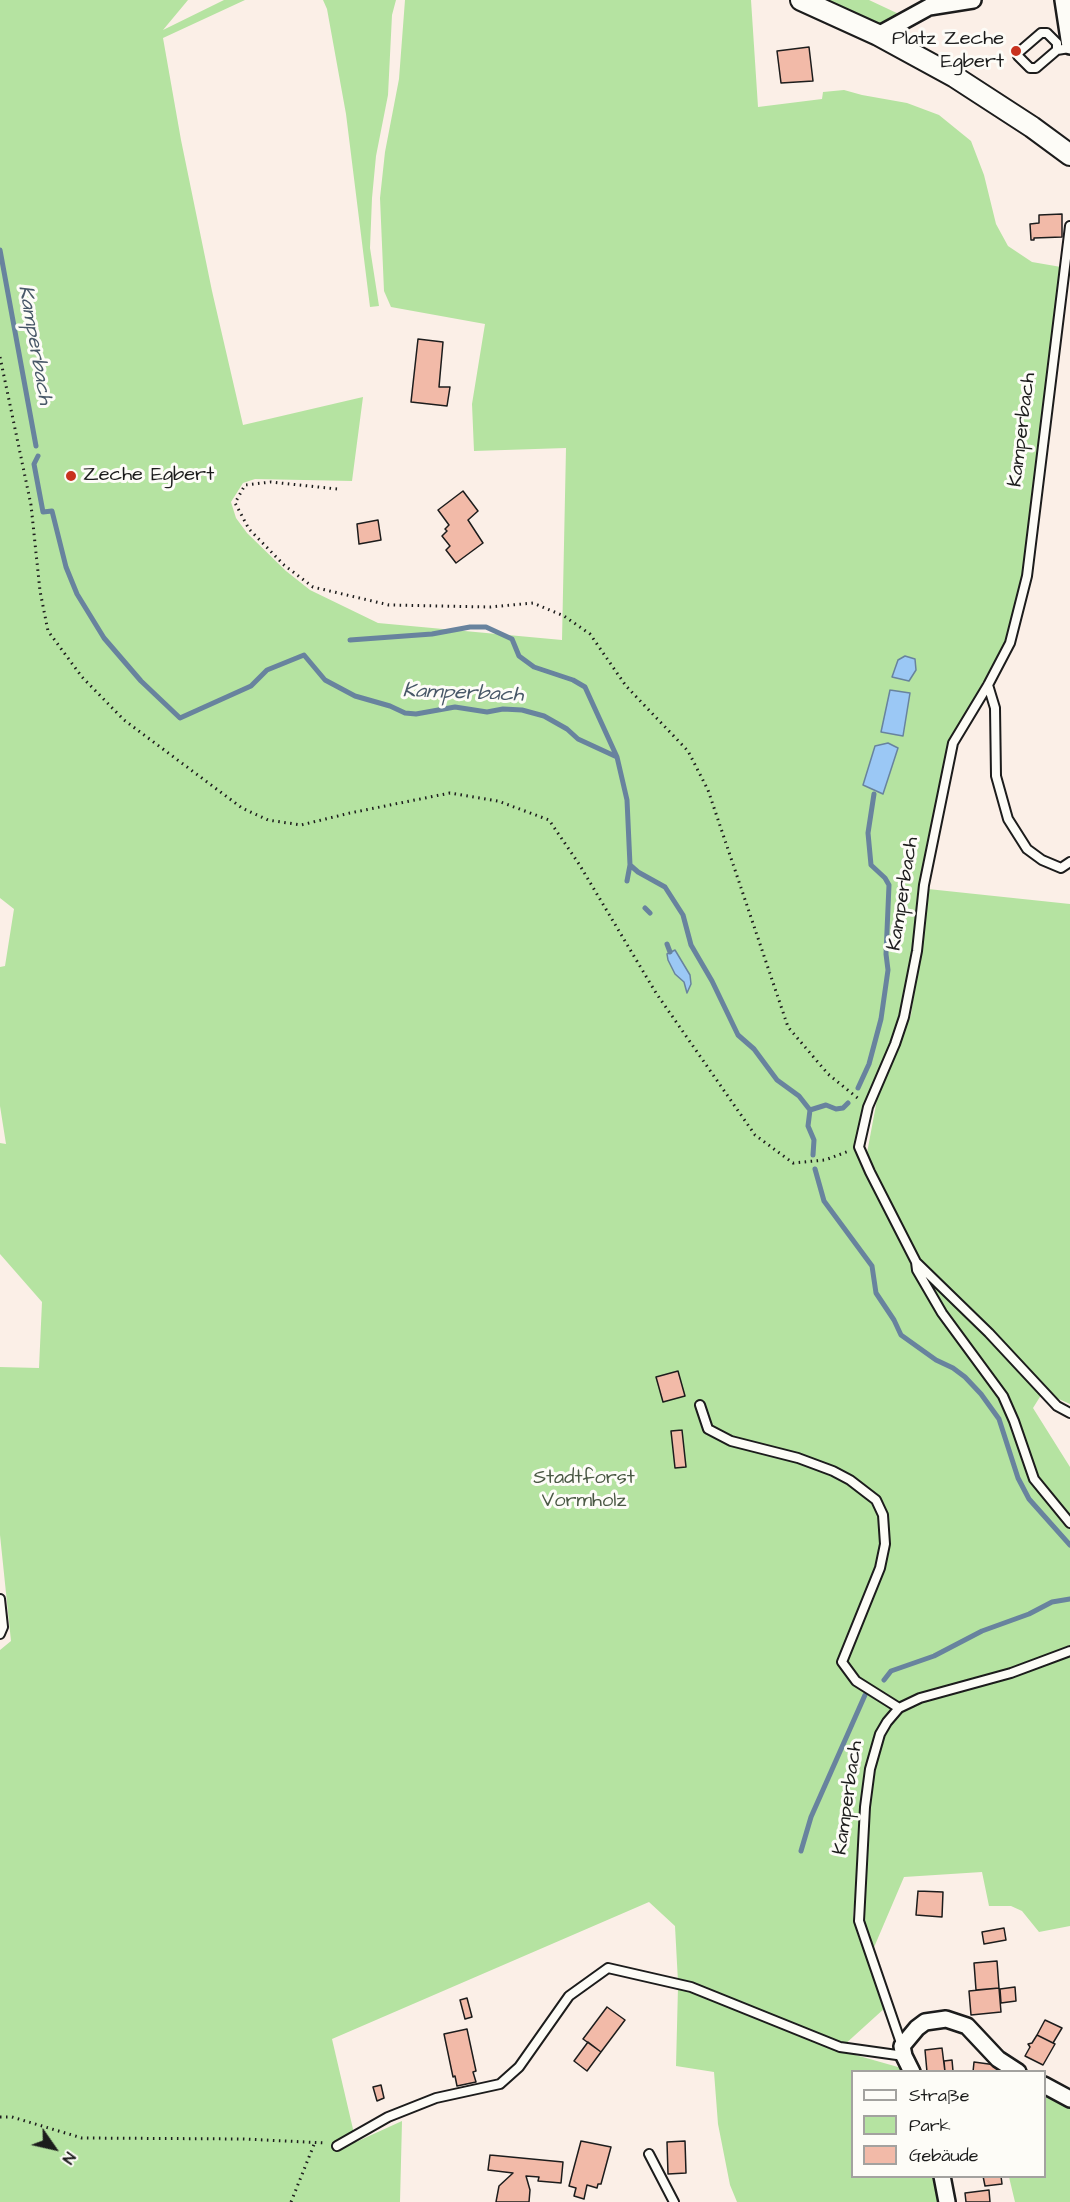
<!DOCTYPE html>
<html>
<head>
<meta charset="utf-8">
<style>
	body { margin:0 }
	#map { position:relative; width:1070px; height:2202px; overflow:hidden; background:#fbefe7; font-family:"Architects Daughter",sans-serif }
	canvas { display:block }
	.legend { position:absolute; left:851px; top:2070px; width:195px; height:108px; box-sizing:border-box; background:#fdfcf7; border:2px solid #a3a29f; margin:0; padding:8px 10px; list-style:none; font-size:18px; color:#1c1c1c }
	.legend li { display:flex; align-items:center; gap:12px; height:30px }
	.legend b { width:30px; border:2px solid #a3a29f }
	.north { position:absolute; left:24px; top:2118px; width:60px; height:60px; -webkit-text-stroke:4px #fdfcf7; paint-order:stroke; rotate:124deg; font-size:16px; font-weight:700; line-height:24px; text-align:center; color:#1c1c1c }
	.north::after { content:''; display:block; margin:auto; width:21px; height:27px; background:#1c1c1c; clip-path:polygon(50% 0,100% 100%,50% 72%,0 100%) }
</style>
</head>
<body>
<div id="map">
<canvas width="1070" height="2202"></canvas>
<ul class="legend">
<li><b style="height:8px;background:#fdfcf7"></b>Straße</li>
<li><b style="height:16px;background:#b5e3a1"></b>Park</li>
<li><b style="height:16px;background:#f2baa8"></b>Gebäude</li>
</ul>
<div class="north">N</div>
</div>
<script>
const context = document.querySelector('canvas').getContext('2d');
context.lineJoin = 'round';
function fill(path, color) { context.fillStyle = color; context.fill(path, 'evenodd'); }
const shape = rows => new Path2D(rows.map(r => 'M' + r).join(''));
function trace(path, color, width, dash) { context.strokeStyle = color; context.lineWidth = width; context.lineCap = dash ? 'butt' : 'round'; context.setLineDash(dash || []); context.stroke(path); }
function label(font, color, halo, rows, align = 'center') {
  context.font = font + ' "Architects Daughter",sans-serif'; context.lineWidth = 6; context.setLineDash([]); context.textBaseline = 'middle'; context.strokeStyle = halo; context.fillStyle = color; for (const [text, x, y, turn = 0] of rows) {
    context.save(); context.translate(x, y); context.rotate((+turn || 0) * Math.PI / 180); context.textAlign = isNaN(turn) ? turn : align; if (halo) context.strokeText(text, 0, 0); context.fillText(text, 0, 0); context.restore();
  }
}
const green = shape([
	[0,0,188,0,163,30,224,0,245,0,163,38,181,140,212,291,243,425,363,397,352,481,255,479,243,483,231,502,236,518,247,533,286,571,310,590,378,623,562,640,566,448,474,451,472,404,485,324,391,307,384,291,380,198,385,152,399,79,405,0,751,0,758,107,822,99,823,92,844,90,862,95,907,103,939,115,971,141,984,175,996,224,1008,246,1032,262,1061,267,1027,563,1009,637,950,741,921,884,902,1015,865,1109,856,1149,873,1187,908,1254,867,1153,878,1094,911,1015,928,889,1070,904,1070,1404,1043,1392,1033,1408,1070,1467,1070,1926,1039,1932,1022,1911,1011,1906,989,1906,982,1872,904,1877,872,1952,862,1919,859,1851,853,1916,857,1933,886,2007,843,2046,678,1982,675,1926,649,1902,332,2039,356,2142,402,2121,400,2202,0,2202,0,1650,11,1641,0,1535,0,1367,39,1368,42,1302,0,1254,0,1143,6,1144,0,1106,0,967,5,966,14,909,0,898],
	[323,0,396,0,392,15,388,95,376,156,372,198,370,248,379,306,370,307,346,114,327,9],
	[815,0,869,0,901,15,877,27],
	[678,1987,691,1989,752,2017,838,2050,905,2069,907,2071,852,2072,852,2176,938,2177,943,2202,737,2202,730,2185,718,2124,714,2072,676,2066],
	[1045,2091,1070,2104,1070,2202,1015,2202,1009,2177,1044,2176]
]);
const water = shape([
	[905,656,915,659,916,670,909,681,892,677,898,660,905,656],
	[890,690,910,693,903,736,881,732,890,690],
	[888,743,898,748,883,794,863,785,875,746,888,743],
	[675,950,690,975,691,984,687,993,684,982,675,974,668,960,667,954,675,950]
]);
const stream = shape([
	[0,250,36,446],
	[38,456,34,464,43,512,52,511,66,567,77,594,104,638,141,681,180,718,251,686,267,670,304,655,325,680,355,696,390,706,405,713,416,714,455,707,487,712,503,709,522,710,544,716,567,729,578,739,617,757,627,800,630,865,638,872,665,887,683,915,691,945,712,981,738,1035,754,1049,777,1080,799,1096,810,1110,808,1126,814,1140,813,1155],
	[350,640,432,634,470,627,486,627,512,639,519,656,534,667,573,680,585,687,617,757],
	[627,881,630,865],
	[645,908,650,913],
	[667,944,670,952],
	[858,1088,869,1064,881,1019,888,970,886,954,889,885,885,878,871,865,868,833,874,794],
	[810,1110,826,1105,836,1109,843,1108,848,1103],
	[815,1169,824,1201,872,1266,876,1293,894,1320,901,1335,936,1360,953,1368,965,1377,981,1394,999,1419,1018,1478,1029,1499,1070,1545],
	[884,1680,891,1671,934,1656,982,1631,1029,1614,1052,1602,1070,1599],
	[801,1851,811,1817,865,1695]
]);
const building = shape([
	[809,47,813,81,781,83,777,51,809,47],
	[1062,214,1062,237,1034,238,1034,240,1031,240,1030,224,1039,223,1039,215,1062,214],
	[418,339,443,342,439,387,450,387,447,406,411,402,418,339],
	[463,491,478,511,468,520,483,543,456,563,446,550,450,546,442,536,447,531,445,529,449,525,438,510,463,491],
	[378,520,381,540,359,544,357,524,378,520],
	[678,1371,685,1396,663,1402,656,1377,678,1371],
	[682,1430,686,1467,675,1468,671,1431,682,1430],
	[918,1891,943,1892,942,1917,916,1915,918,1891],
	[1004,1928,1006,1940,984,1944,982,1932,1004,1928],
	[997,1961,999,1988,976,1990,974,1963,997,1961],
	[1015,1987,1016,2001,1001,2003,1000,1989,1015,1987],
	[999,1988,1001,2012,971,2015,969,1991,999,1988],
	[467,1998,472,2017,465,2019,460,2000,467,1998],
	[607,2007,625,2020,601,2052,583,2039,607,2007],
	[1045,2020,1062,2028,1053,2043,1037,2035,1045,2020],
	[467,2029,476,2071,473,2072,476,2082,457,2086,455,2076,453,2077,444,2034,467,2029],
	[1037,2035,1055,2044,1043,2065,1025,2056,1030,2047,1028,2044,1032,2043,1037,2035],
	[588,2042,601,2052,587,2071,574,2061,588,2042],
	[942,2048,945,2072,927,2072,925,2050,942,2048],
	[952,2060,953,2071,945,2072,944,2061,952,2060],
	[974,2062,996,2065,996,2068,1002,2069,1002,2072,973,2072,974,2062],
	[381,2085,384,2098,377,2101,373,2087,381,2085],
	[581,2141,611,2147,601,2184,598,2184,597,2188,587,2185,584,2199,574,2196,576,2188,569,2186,581,2141],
	[685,2141,686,2173,668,2174,667,2142,685,2141],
	[490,2155,563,2162,561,2183,538,2181,539,2177,526,2176,530,2190,529,2202,496,2202,499,2186,513,2173,488,2170,490,2155],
	[983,2176,1001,2176,1002,2184,985,2186,983,2176],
	[989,2190,990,2202,966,2202,965,2193,989,2190]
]);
const path = shape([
	[0,357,31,505,40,591,48,631,82,677,124,720,242,808,268,820,301,825,350,813,450,793,498,801,549,820,579,864,656,993,755,1135,793,1163,825,1160,849,1151],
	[337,489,271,482,245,485,235,503,249,529,284,565,313,587,389,605,490,607,533,603,564,616,590,634,626,686,688,751,708,790,788,1027,828,1074,860,1100],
	[0,2117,12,2117,82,2138,244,2139,326,2143],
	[291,2202,315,2142]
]);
const service = shape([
	[1057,50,1057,43,1047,33,1041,33,1019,52,1018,56,1030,68,1036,68,1057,50,1070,48],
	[1070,226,1027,576,1010,643,988,685,953,743,924,885,917,951,904,1017,895,1044,868,1107,859,1147,870,1172,916,1262,917,1270,942,1313,1003,1396,1014,1421,1034,1479,1070,1523],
	[988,685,995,708,996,776,1008,819,1027,849,1042,860,1061,868,1070,862],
	[916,1262,989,1333,1057,1406,1070,1413],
	[700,1405,708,1429,731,1441,798,1458,833,1471,850,1480,876,1500,883,1515,885,1544,880,1568,842,1662,856,1681,899,1708],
	[0,1599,3,1627,0,1634],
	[902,2046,859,1921,865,1807,870,1769,880,1734,887,1722,899,1708,920,1698,1011,1673,1070,1651],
	[337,2146,388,2117,436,2098,500,2084,519,2067,569,1996,608,1968,691,1987,840,2047,904,2056],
	[649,2154,674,2202]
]);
const minor = shape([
	[1063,0,1070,46],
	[878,35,929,7,973,0],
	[912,2072,904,2056,902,2046,917,2028,925,2022,946,2019,967,2026,998,2059,1018,2072],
	[1044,2085,1070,2099],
	[942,2176,947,2202]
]);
const tertiary = shape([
	[801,0,878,35,955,77,1032,127,1070,155]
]);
const markers = [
	[1016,51,6,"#c8321e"],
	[71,476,6,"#c8321e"]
];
const poiNames = [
	["Platz Zeche",1004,40],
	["Egbert",1004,63],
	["Zeche Egbert",83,476,"left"]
];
const streetNames = [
	["Kamperbach",1023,430,-83],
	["Kamperbach",904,894,-81],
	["Kamperbach",849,1798,-82]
];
const parkNames = [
	["Stadtforst",584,1479],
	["Vormholz",584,1502]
];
const waterNames = [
	["Kamperbach",34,345,80],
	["Kamperbach",463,694,2]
];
fill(green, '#b5e3a1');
fill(water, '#9bc8f5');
trace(water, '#68839e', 1.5);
trace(stream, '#68839e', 5);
fill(building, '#f2baa8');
trace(building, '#1c1c1c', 1.5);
trace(service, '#1c1c1c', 12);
trace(minor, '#1c1c1c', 20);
trace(tertiary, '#1c1c1c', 24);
trace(path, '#1c1c1c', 3, [1.5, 4.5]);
trace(service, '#fdfcf7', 8);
trace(minor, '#fdfcf7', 15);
trace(tertiary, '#fdfcf7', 20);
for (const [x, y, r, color] of markers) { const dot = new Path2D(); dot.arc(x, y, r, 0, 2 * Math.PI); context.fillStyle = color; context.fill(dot); trace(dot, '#fdfcf7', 2); }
label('20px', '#1c1c1c', '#fdfcf7', poiNames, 'right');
label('20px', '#1c1c1c', '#fdfcf7', streetNames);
label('20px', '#4a5844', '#fdfcf7', parkNames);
label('italic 21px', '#485868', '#fdfcf7', waterNames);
</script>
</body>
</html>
